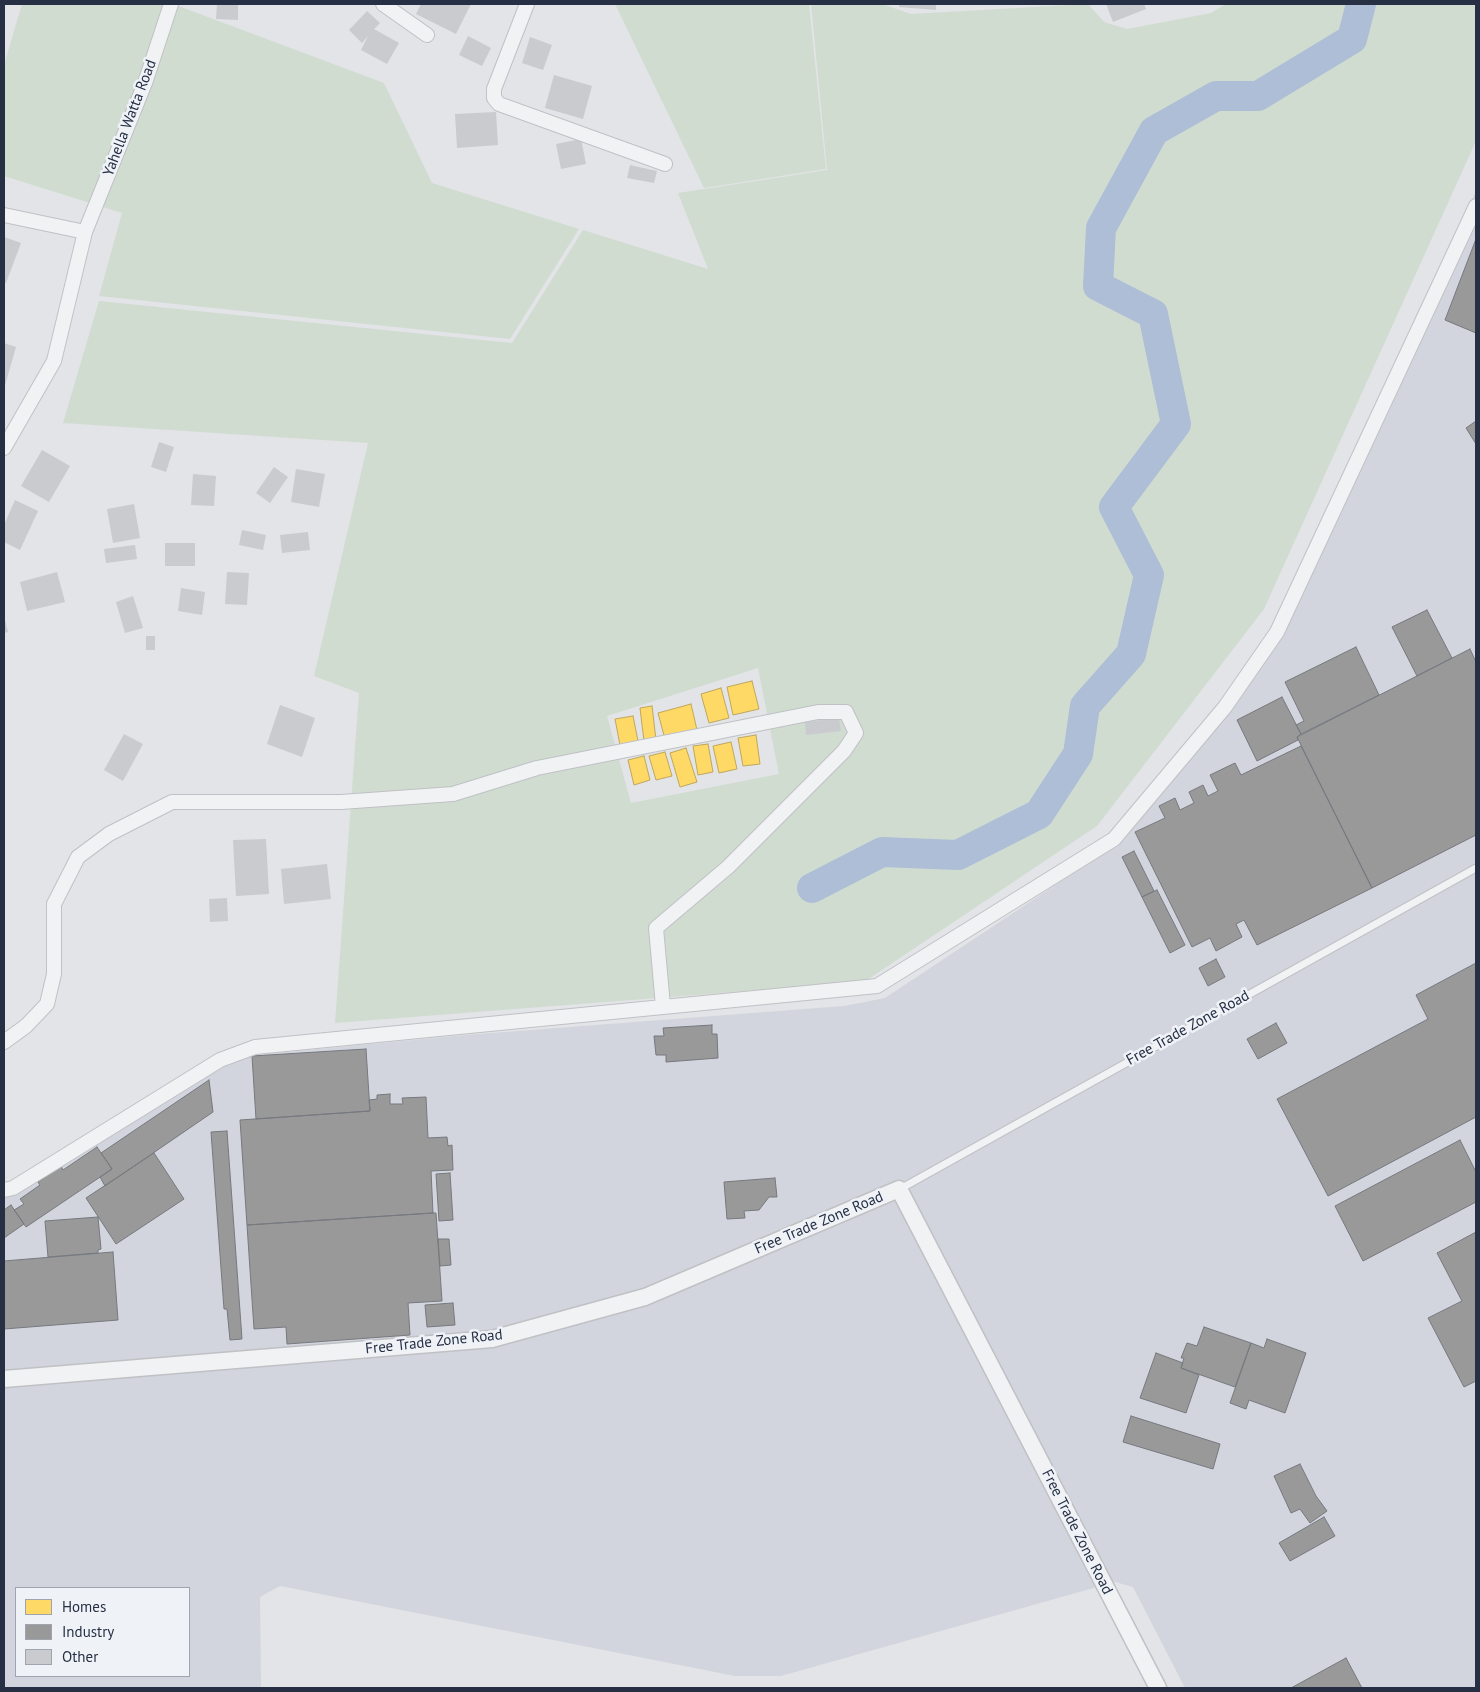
<!DOCTYPE html>
<html>
<head>
<meta charset="utf-8">
<style>
	body { margin:0 }
	#map { position:relative; width:1480px; height:1692px; overflow:hidden; background:#e2e4e7; font-family:"PT Sans",sans-serif }
	canvas { display:block }
	.frame { position:absolute; inset:0; border:5px solid #262f43; pointer-events:none }
	.legend { position:absolute; left:15px; top:1587px; width:175px; height:90px; box-sizing:border-box; background:#eff2f7; border:1px solid #9fa4af; margin:0; padding:6px 9px; list-style:none; font-size:15px; color:#262f43 }
	.legend li { display:flex; align-items:center; gap:10px; height:25px }
	.legend b { width:25px; border:1px solid #9fa4af }
</style>
</head>
<body>
<div id="map">
<canvas width="1480" height="1692"></canvas>
<div class="frame"></div>
<ul class="legend">
<li><b style="height:14px;background:#ffd966"></b>Homes</li>
<li><b style="height:14px;background:#999"></b>Industry</li>
<li><b style="height:14px;background:#c9cbcf"></b>Other</li>
</ul>
</div>
<script>
const context = document.querySelector('canvas').getContext('2d');
context.lineJoin = 'round';
function fill(path, color) { context.fillStyle = color; context.fill(path, 'evenodd'); }
const shape = rows => new Path2D(rows.map(r => 'M' + r).join(''));
function trace(path, color, width, dash) { context.strokeStyle = color; context.lineWidth = width; context.lineCap = dash ? 'butt' : 'round'; context.setLineDash(dash || []); context.stroke(path); }
function label(font, color, halo, rows, align = 'center') {
  context.font = font + ' "PT Sans",sans-serif'; context.lineWidth = 5; context.setLineDash([]); context.textBaseline = 'middle'; context.strokeStyle = halo; context.fillStyle = color; for (const [text, x, y, turn = 0] of rows) {
    context.save(); context.translate(x, y); context.rotate((+turn || 0) * Math.PI / 180); context.textAlign = isNaN(turn) ? turn : align; if (halo) context.strokeText(text, 0, 0); context.fillText(text, 0, 0); context.restore();
  }
}
const built = shape([
	[1476,191,1476,1688,1185,1688,1133,1587,1115,1582,781,1676,735,1676,280,1586,260,1597,261,1688,4,1688,4,1197,225,1058,465,1035,844,1006,885,998,1090,862,1113,841,1282,621],
	[16,1588,189,1588,189,1676,16,1676]
]);
const green = shape([
	[22,4,173,4,384,83,432,183,579,229,510,339,99,296,122,213,4,176,4,65],
	[615,4,809,4,826,169,704,188],
	[811,4,882,4,911,14,1088,4,1104,22,1127,29,1211,13,1226,4,1476,4,1476,141,1264,609,1097,826,864,982,335,1023,359,693,314,676,368,443,63,423,99,301,512,343,583,230,708,269,678,193,827,170],
	[758,668,779,774,631,803,607,716]
]);
const homes = shape([
	[752,681,759,709,733,715,727,687,752,681],
	[721,688,729,718,709,723,701,694,721,688],
	[691,704,697,730,665,739,658,713,691,704],
	[652,706,656,740,644,741,640,708,652,706],
	[633,716,638,741,620,745,615,719,633,716],
	[756,735,760,764,743,766,738,738,756,735],
	[731,742,737,769,719,773,713,746,731,742],
	[708,744,713,772,698,775,693,746,708,744],
	[686,748,697,782,680,787,670,753,686,748],
	[665,752,672,776,656,780,649,756,665,752],
	[644,756,650,780,634,785,628,760,644,756]
]);
const industry = shape([
	[1476,239,1476,333,1445,320,1476,239],
	[1476,421,1476,444,1466,428,1476,421],
	[1427,610,1452,658,1417,676,1392,627,1427,610],
	[1356,647,1379,695,1301,734,1296,725,1304,721,1285,682,1356,647],
	[1470,649,1476,662,1476,835,1372,888,1297,737,1470,649],
	[1282,697,1301,734,1297,737,1298,740,1257,761,1237,720,1282,697],
	[1301,746,1372,888,1257,945,1244,920,1236,924,1242,937,1216,951,1210,938,1192,947,1135,832,1165,818,1159,806,1175,798,1180,810,1194,803,1189,792,1203,785,1208,796,1218,791,1210,775,1235,763,1241,775,1301,746],
	[1134,851,1154,891,1142,897,1122,857,1134,851],
	[1157,890,1185,945,1170,953,1142,897,1157,890],
	[1216,959,1225,977,1208,986,1199,968,1216,959],
	[1476,963,1476,1117,1328,1196,1277,1099,1428,1019,1416,995,1476,963],
	[1276,1023,1287,1043,1258,1059,1247,1039,1276,1023],
	[712,1025,712,1034,717,1034,718,1058,666,1062,666,1055,656,1055,654,1036,664,1036,663,1028,712,1025],
	[366,1049,370,1111,256,1119,252,1056,366,1049],
	[209,1080,213,1112,105,1186,100,1177,112,1169,101,1153,209,1080],
	[390,1094,390,1104,403,1104,402,1098,426,1097,428,1138,447,1137,448,1146,452,1145,453,1170,431,1171,433,1213,247,1225,240,1120,370,1111,369,1100,377,1099,377,1095,390,1094],
	[227,1131,242,1339,230,1340,227,1309,224,1309,211,1132,227,1131],
	[1460,1140,1476,1172,1476,1202,1363,1261,1335,1206,1460,1140],
	[97,1147,112,1169,26,1227,14,1210,24,1204,20,1199,40,1185,38,1182,61,1166,63,1170,97,1147],
	[154,1153,184,1199,116,1244,86,1198,154,1153],
	[450,1173,453,1220,439,1221,436,1174,450,1173],
	[775,1178,777,1197,769,1197,759,1210,744,1211,745,1218,727,1219,724,1182,775,1178],
	[11,1205,24,1224,4,1238,4,1210,11,1205],
	[433,1213,436,1213,442,1301,408,1303,410,1335,287,1344,286,1327,254,1329,247,1225,433,1213],
	[98,1217,101,1249,98,1250,98,1253,48,1257,45,1221,98,1217],
	[1476,1232,1476,1381,1464,1387,1428,1318,1462,1301,1437,1253,1476,1232],
	[438,1239,449,1239,451,1265,440,1266,438,1239],
	[113,1252,118,1320,4,1329,4,1261,113,1252],
	[453,1303,455,1325,427,1327,425,1305,453,1303],
	[1204,1327,1251,1343,1235,1387,1181,1368,1184,1358,1181,1358,1187,1343,1197,1346,1204,1327],
	[1267,1339,1306,1353,1285,1413,1249,1400,1246,1409,1230,1403,1251,1343,1264,1348,1267,1339],
	[1156,1353,1183,1363,1181,1368,1199,1375,1186,1413,1140,1398,1156,1353],
	[1131,1416,1220,1444,1213,1469,1123,1442,1131,1416],
	[1300,1464,1316,1496,1327,1511,1310,1523,1300,1509,1291,1513,1274,1476,1300,1464],
	[1324,1517,1335,1536,1290,1561,1279,1543,1324,1517],
	[1346,1658,1362,1688,1291,1688,1346,1658]
]);
const river = shape([
	[812,888,882,852,958,855,1039,814,1078,754,1085,706,1131,654,1149,575,1114,507,1176,424,1153,314,1098,286,1101,228,1154,131,1216,96,1258,96,1352,39,1361,4]
]);
const building = shape([
	[217,4,238,4,238,20,216,19],
	[421,4,471,4,456,34,416,14],
	[899,4,936,4,936,10,899,7],
	[1106,4,1144,4,1146,9,1113,22],
	[367,11,380,23,374,29,399,43,387,64,361,50,368,36,362,43,349,30],
	[468,36,491,48,482,66,459,55],
	[530,37,552,45,543,70,522,63],
	[554,75,592,86,583,119,545,108],
	[496,112,498,145,457,148,455,114],
	[581,139,586,164,561,169,556,144],
	[630,165,657,171,654,183,627,178],
	[4,237,21,243,6,283,4,282],
	[4,343,16,347,4,389],
	[159,442,174,447,166,472,151,467],
	[42,450,70,466,49,502,21,486],
	[274,467,288,477,270,503,256,493],
	[296,469,325,474,319,507,291,502],
	[193,474,216,476,214,506,191,505],
	[15,500,38,511,20,550,4,542,4,525],
	[134,504,140,538,113,543,107,509],
	[242,530,266,535,263,550,239,545],
	[308,532,310,550,282,553,280,535],
	[165,543,195,543,195,566,165,566],
	[135,545,137,559,106,563,104,549],
	[57,572,65,602,27,611,20,582],
	[227,572,249,573,247,605,225,604],
	[181,588,205,592,202,615,178,611],
	[133,596,143,628,125,633,116,602],
	[4,616,8,632,4,633],
	[146,636,155,636,155,650,146,650],
	[280,705,315,718,302,757,267,744],
	[839,718,841,731,806,735,805,722],
	[124,734,143,744,123,781,104,770],
	[266,839,269,894,236,896,233,840],
	[327,864,331,899,284,904,281,869],
	[227,898,228,921,210,922,209,899]
]);
const service = shape([
	[900,1189,1476,868]
]);
const minor = shape([
	[383,4,427,35],
	[527,4,494,89,494,98,499,104,665,164],
	[4,215,85,232,54,361,4,448],
	[85,232,145,83,171,4],
	[4,1042,26,1026,47,1004,54,974,54,904,78,857,109,834,172,802,341,802,453,794,537,768,818,712,846,712,856,733,844,751,728,867,656,928,663,1006],
	[4,1190,13,1188,220,1060,255,1047,877,986,1114,839,1225,707,1277,632,1476,206]
]);
const tertiary = shape([
	[4,1379,492,1339,645,1297,899,1189,1158,1688]
]);
const streetNames = [
	["Yahella Watta Road",130,118,-69],
	["Free Trade Zone Road",1188,1028,-29],
	["Free Trade Zone Road",819,1223,-23],
	["Free Trade Zone Road",434,1342,-6],
	["Free Trade Zone Road",1077,1532,63]
];
fill(built, '#d2d5dd');
fill(green, '#d1dcd1');
fill(homes, '#ffd966');
trace(homes, '#bea65c', 1);
fill(industry, '#999');
trace(industry, '#76797f', 1);
trace(river, '#adbed6', 30);
fill(building, '#c9cbcf');
trace(service, '#bfc1c5', 9);
trace(minor, '#bfc1c5', 16);
trace(tertiary, '#bfc1c5', 19);
trace(service, '#f1f2f4', 7);
trace(minor, '#f1f2f4', 14);
trace(tertiary, '#f1f2f4', 16);
label('15px', '#262f43', '#eff2f7', streetNames);
</script>
</body>
</html>
